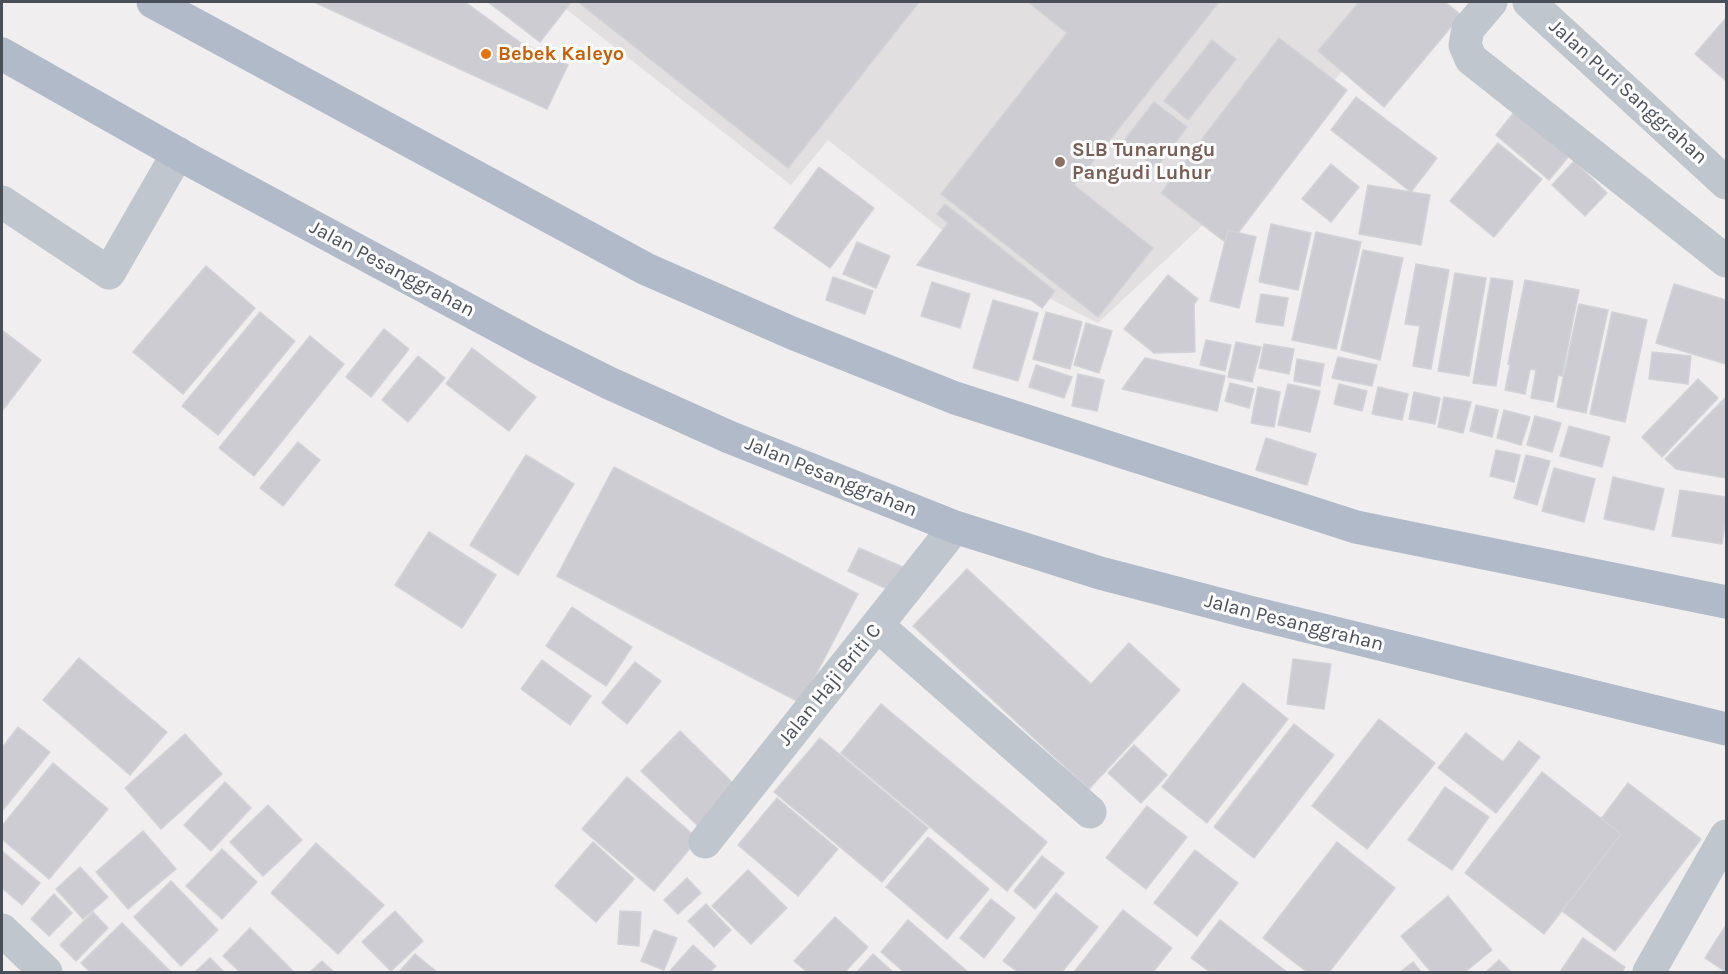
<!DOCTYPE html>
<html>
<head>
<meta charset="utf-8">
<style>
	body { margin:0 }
	#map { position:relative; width:1728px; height:974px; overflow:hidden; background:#f0eeee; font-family:Karla,sans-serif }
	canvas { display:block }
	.frame { position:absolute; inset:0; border:3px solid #484f59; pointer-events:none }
</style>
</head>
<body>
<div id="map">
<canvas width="1728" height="974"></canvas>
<div class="frame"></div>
</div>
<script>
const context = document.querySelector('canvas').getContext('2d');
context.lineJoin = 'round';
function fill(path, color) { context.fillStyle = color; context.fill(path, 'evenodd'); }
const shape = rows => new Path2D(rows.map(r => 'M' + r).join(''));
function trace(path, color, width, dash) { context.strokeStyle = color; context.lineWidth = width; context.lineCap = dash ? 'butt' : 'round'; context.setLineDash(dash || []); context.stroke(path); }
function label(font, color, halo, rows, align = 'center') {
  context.font = font + ' Karla,sans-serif'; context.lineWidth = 6; context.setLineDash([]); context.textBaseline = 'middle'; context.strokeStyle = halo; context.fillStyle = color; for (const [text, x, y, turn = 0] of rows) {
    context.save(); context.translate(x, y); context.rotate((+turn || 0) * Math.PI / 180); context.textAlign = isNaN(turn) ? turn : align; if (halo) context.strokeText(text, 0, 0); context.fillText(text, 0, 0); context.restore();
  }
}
const education = shape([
	[557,2,1402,2,1238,192,1098,323,993,270,828,140,791,185]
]);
const building = shape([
	[314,2,465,2,521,43,568,65,547,109,314,2],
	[488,2,571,2,540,42,488,2],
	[578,2,919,2,788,168,578,2],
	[1028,2,1219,2,1074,185,1153,248,1098,317,941,194,1067,33,1028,2],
	[1359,2,1445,2,1461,15,1384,107,1318,51,1359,2],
	[1726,18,1726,81,1695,54,1726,18],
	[1279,38,1347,90,1238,233,1228,230,1225,242,1161,193,1279,38],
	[1212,40,1236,59,1188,120,1164,101,1212,40],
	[1356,97,1437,158,1411,192,1331,130,1356,97],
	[1154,102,1187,127,1156,168,1123,142,1154,102],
	[1515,111,1569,156,1549,180,1496,135,1515,111],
	[1498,143,1542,179,1494,237,1450,201,1498,143],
	[1574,161,1607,193,1585,216,1552,185,1574,161],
	[1331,164,1359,187,1331,222,1302,199,1331,164],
	[819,167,874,208,830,268,774,228,819,167],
	[1368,185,1430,195,1421,245,1359,234,1368,185],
	[945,204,1055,291,1042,308,1031,300,917,265,948,223,937,214,945,204],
	[1271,224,1311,233,1298,290,1259,282,1271,224],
	[1228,230,1256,237,1239,308,1210,301,1228,230],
	[1316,232,1361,242,1336,349,1292,340,1316,232],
	[857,242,890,256,876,288,843,274,857,242],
	[1363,250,1403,258,1380,360,1341,350,1363,250],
	[1416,264,1449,270,1431,369,1413,366,1420,326,1405,324,1416,264],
	[206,266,255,308,183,394,133,352,206,266],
	[1455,273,1486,278,1469,376,1438,371,1455,273],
	[1168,275,1198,299,1194,304,1195,352,1154,353,1124,329,1168,275],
	[833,277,873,291,865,314,826,300,833,277],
	[1491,278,1513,281,1496,386,1473,383,1491,278],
	[1525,280,1579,290,1562,376,1558,375,1553,402,1531,398,1536,370,1530,369,1525,394,1505,390,1510,365,1508,364,1525,280],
	[932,282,970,294,960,328,921,316,932,282],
	[1674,284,1726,300,1726,364,1656,343,1674,284],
	[1261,294,1288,298,1283,326,1256,322,1261,294],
	[993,300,1038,313,1018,381,973,368,993,300],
	[1579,304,1608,310,1586,413,1557,407,1579,304],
	[260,312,295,341,218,435,182,406,260,312],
	[1046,312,1082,322,1070,369,1033,359,1046,312],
	[1612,312,1647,320,1625,422,1590,414,1612,312],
	[1086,323,1112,331,1099,373,1074,365,1086,323],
	[384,329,409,349,371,397,346,377,384,329],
	[2,330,41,360,2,411,2,330],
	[310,336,344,364,254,476,219,448,310,336],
	[1206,340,1231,345,1225,371,1200,365,1206,340],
	[1236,342,1261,347,1252,382,1228,377,1236,342],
	[1264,344,1294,349,1289,374,1259,368,1264,344],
	[472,348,536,397,509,431,446,384,472,348],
	[1652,352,1691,356,1688,384,1649,379,1652,352],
	[418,356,445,378,408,422,382,400,418,356],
	[1338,357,1377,365,1372,386,1332,378,1338,357],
	[1145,358,1225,376,1217,411,1122,389,1145,358],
	[1297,359,1324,364,1320,386,1294,381,1297,359],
	[1036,365,1072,377,1064,398,1029,387,1036,365],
	[1078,374,1104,380,1097,411,1072,406,1078,374],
	[1698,379,1718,398,1662,457,1642,437,1698,379],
	[1230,383,1254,389,1249,408,1225,401,1230,383],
	[1288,384,1320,391,1310,432,1278,425,1288,384],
	[1339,384,1367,391,1362,411,1334,404,1339,384],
	[1258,387,1280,392,1274,427,1251,423,1258,387],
	[1378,387,1408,394,1402,420,1372,414,1378,387],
	[1414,392,1440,398,1435,424,1409,419,1414,392],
	[1444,397,1471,402,1463,433,1438,427,1444,397],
	[1726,397,1726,478,1676,469,1665,459,1726,397],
	[1476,405,1498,410,1492,437,1470,431,1476,405],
	[1504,410,1530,417,1521,445,1497,438,1504,410],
	[1535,416,1561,423,1552,452,1527,445,1535,416],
	[1569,426,1610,437,1602,467,1560,456,1569,426],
	[1266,438,1316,454,1307,485,1256,470,1266,438],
	[298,442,320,460,283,506,260,488,298,442],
	[1496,450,1520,455,1514,482,1490,476,1496,450],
	[526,455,574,484,518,575,470,545,526,455],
	[1526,455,1550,461,1537,505,1514,498,1526,455],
	[614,467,858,594,801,703,557,576,614,467],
	[1554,468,1595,479,1584,522,1542,511,1554,468],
	[1613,477,1664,489,1654,530,1604,519,1613,477],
	[1680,490,1726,497,1726,518,1722,544,1672,536,1680,490],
	[429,532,496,575,462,628,395,585,429,532],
	[859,548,905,568,894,592,848,571,859,548],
	[967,569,1091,684,1129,643,1180,690,1089,789,913,626,967,569],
	[572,607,632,647,606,686,546,646,572,607],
	[79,658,167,732,130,775,43,700,79,658],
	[1293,659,1331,664,1324,709,1287,704,1293,659],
	[542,660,591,696,570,725,521,689,542,660],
	[635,662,661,681,627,724,602,703,635,662],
	[1243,683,1288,719,1207,823,1162,787,1243,683],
	[881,704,1047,842,1007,891,841,753,881,704],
	[1379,719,1435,763,1367,849,1312,806,1379,719],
	[1294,724,1334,755,1254,858,1214,827,1294,724],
	[18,727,50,752,2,811,2,748,18,727],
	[680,731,738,788,700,828,641,771,680,731],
	[1466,733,1503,762,1519,741,1540,757,1496,813,1438,768,1466,733],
	[185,734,222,774,161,829,125,788,185,734],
	[820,738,928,828,882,882,774,792,820,738],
	[1134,745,1167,775,1141,803,1108,773,1134,745],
	[53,763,108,809,49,879,2,839,2,826,53,763],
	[1542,772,1621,834,1544,934,1465,873,1542,772],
	[627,777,698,839,654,891,582,829,627,777],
	[225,782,251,808,211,851,184,825,225,782],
	[1628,783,1701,839,1615,951,1562,911,1621,834,1601,819,1628,783],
	[1445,787,1489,817,1452,870,1408,840,1445,787],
	[777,798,838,849,798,896,738,845,777,798],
	[268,805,302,840,263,876,230,842,268,805],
	[1147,806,1187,837,1146,889,1106,858,1147,806],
	[143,831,176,869,128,909,96,872,143,831],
	[928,837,989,889,947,939,886,887,928,837],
	[593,842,634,879,596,922,555,886,593,842],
	[1337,842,1395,888,1329,972,1307,972,1263,938,1337,842],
	[316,843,384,905,338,954,271,893,316,843],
	[222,849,257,882,222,919,186,886,222,849],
	[1195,850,1238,883,1197,936,1154,903,1195,850],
	[2,851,40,883,22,905,2,888,2,851],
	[1042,856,1064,873,1035,909,1014,891,1042,856],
	[80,867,108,897,83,919,56,889,80,867],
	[748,870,787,908,751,944,712,906,748,870],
	[687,878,701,893,678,914,664,900,687,878],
	[171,881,218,930,181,966,134,917,171,881],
	[1056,893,1098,927,1062,972,1018,972,1003,961,1056,893],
	[54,894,72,913,49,936,31,919,54,894],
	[1448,896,1492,950,1465,972,1431,972,1401,936,1448,896],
	[991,899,1015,918,984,958,960,938,991,899],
	[706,904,731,930,714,947,688,921,706,904],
	[1123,910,1172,948,1153,972,1074,972,1123,910],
	[395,911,423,941,391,971,362,942,395,911],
	[620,911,641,912,639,946,618,944,620,911],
	[93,912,108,928,76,961,60,945,93,912],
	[835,917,868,947,845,972,807,972,794,961,835,917],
	[908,920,968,972,904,972,881,952,908,920],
	[1220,920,1287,972,1210,972,1191,958,1220,920],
	[122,923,171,972,90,972,81,963,122,923],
	[1726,925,1726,972,1705,958,1726,925],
	[250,928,294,972,240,972,223,956,250,928],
	[654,930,677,938,664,970,641,961,654,930],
	[1583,938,1625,967,1622,972,1560,972,1583,938],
	[693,945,716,966,710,972,669,972,693,945],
	[415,954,437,972,399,972,415,954],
	[873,954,893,972,857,972,873,954],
	[210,958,224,972,195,972,210,958],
	[1499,960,1511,972,1486,972,1499,960],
	[322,961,334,972,310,972,322,961],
	[1413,962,1421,972,1400,972,1413,962]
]);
const minor = shape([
	[1491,2,1468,29,1465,45,1471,59,1726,261],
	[1529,2,1726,183],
	[2,202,109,273,178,153],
	[878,626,1090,812],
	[705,842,955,527],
	[2,930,46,972],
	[1649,972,1726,836]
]);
const major = shape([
	[153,2,646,269,792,333,955,398,1356,527,1726,602],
	[2,54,193,162,537,347,609,383,729,437,955,527,1100,573,1249,612,1726,729]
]);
const markers = [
	[486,54,6,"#e8710a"],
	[1060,162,6,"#8d6e63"]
];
const foodNames = [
	["Bebek Kaleyo",498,54]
];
const streetNames = [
	["Jalan Puri Sanggrahan",1628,92,42],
	["Jalan Pesanggrahan",392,269,28],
	["Jalan Pesanggrahan",831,477,22],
	["Jalan Pesanggrahan",1294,623,14],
	["Jalan Haji Briti C",830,685,-51]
];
const educationNames = [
	["SLB Tunarungu",1072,150],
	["Pangudi Luhur",1072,173]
];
fill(education, '#e1dfdf');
fill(building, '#ccccd2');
trace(building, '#d2d3d8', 1.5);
trace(minor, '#c0c6ce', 33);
trace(major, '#b0bac9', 33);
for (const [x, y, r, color] of markers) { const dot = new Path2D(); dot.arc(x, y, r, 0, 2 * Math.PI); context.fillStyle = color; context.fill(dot); trace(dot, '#fff', 2); }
label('bold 20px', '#c56008', '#fff', foodNames, 'left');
label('20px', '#484f59', '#fff', streetNames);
label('bold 20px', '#785e54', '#fff', educationNames, 'left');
</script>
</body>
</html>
